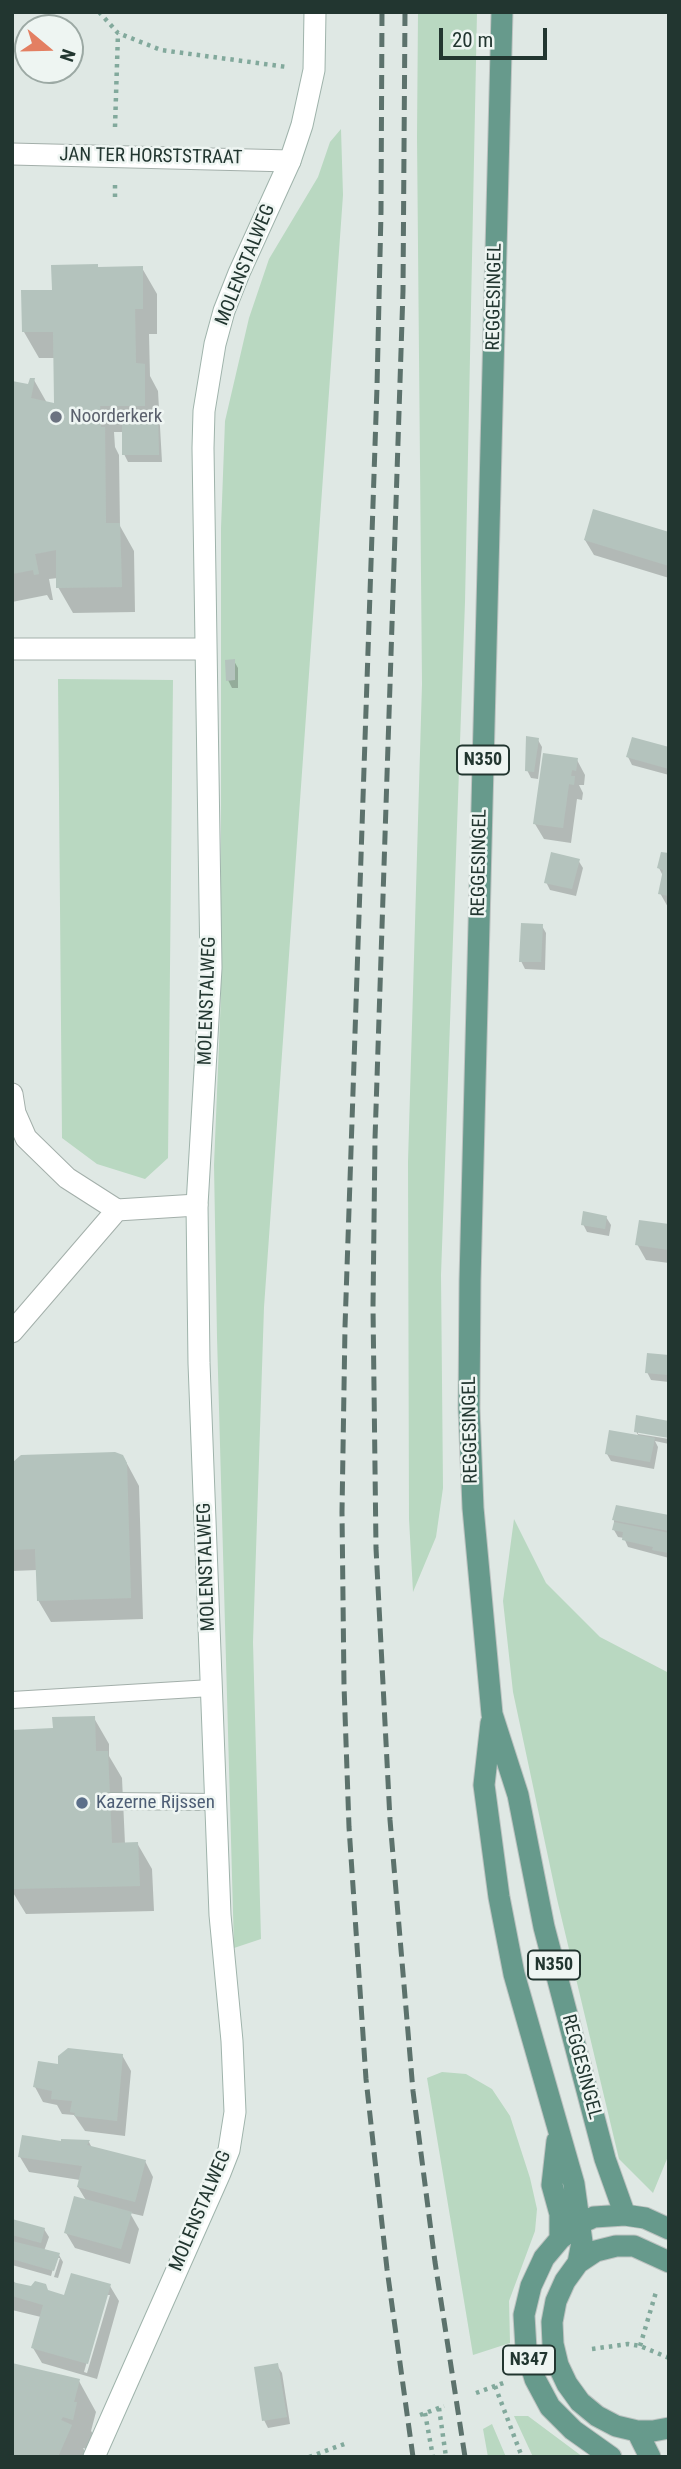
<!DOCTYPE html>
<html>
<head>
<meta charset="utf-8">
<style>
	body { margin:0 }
	#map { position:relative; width:681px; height:2469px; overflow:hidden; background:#dfe8e4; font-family:"Roboto Condensed",sans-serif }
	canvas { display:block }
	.frame { position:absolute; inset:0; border:14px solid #223630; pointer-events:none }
	.north { position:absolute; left:14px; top:14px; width:70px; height:70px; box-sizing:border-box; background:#eef5f2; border:2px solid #9ca9a4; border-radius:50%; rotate:109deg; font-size:19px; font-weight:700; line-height:28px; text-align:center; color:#223630 }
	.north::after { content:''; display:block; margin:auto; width:24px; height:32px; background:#e37f62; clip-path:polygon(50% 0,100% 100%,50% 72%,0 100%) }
	.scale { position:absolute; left:439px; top:28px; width:108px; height:32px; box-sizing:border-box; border:4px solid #223630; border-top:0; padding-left:9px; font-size:21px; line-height:24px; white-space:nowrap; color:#223630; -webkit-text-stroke:5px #eef5f2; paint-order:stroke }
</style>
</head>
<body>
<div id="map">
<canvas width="681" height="2469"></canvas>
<div class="frame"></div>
<div class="north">N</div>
<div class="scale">20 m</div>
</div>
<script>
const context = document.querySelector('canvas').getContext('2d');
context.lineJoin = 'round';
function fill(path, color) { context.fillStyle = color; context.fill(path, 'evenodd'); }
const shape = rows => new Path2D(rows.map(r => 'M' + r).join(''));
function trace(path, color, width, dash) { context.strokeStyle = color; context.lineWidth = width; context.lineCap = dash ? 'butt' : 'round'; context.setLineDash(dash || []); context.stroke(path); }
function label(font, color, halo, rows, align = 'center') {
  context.font = font + ' "Roboto Condensed",sans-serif'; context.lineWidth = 5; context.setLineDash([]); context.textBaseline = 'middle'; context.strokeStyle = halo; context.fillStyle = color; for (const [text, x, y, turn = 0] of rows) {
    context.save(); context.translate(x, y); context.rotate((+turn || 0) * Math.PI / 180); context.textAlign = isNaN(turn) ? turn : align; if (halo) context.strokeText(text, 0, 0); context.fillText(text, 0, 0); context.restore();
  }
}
const green = shape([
	[418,12,477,12,465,602,441,1275,443,1488,436,1537,413,1592,409,1519,408,1162,422,684,417,137],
	[341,129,343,195,264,1307,253,1642,261,1939,234,1948,217,1337,214,1165,221,995,221,528,225,421,249,318,269,259,318,177,330,142],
	[58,679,173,680,168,1158,145,1179,97,1164,62,1138],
	[514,1519,546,1583,600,1637,669,1673,669,2154,653,2193,619,2159,557,1899,513,1692,503,1601],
	[442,2072,466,2074,492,2089,510,2116,530,2178,537,2209,535,2231,509,2301,510,2343,473,2355,427,2078],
	[514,2416,528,2416,583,2457,533,2457],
	[492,2424,506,2457,488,2457,483,2429]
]);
const shadow = shape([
	[142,268,157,294,157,334,149,334,150,376,158,391,162,462,128,462,124,454,124,432,114,432,115,447,119,455,120,526,134,551,135,612,73,613,58,587,58,578,49,579,53,600,50,600,47,595,12,602,12,383,30,386,34,380,47,403,56,405,55,358,39,358,24,332,54,292],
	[669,534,669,578,594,555,585,540],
	[234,661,238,668,238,688,232,688,228,680],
	[538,740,542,747,538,779,531,778,527,770],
	[669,749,669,775,632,765,628,757],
	[577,760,585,775,584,785,579,785,583,793,582,800,577,799,571,843,544,839,535,824],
	[669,855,669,909,660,893,663,876,659,868],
	[578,860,583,868,576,896,550,890,546,882],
	[542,926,546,933,545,970,525,969,521,961],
	[606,1217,611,1225,609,1236,587,1232,583,1224],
	[669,1226,669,1263,646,1260,637,1244],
	[669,1357,669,1382,651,1380,647,1372],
	[636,1431,638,1431,638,1434,669,1439,669,1444,655,1441,658,1447,654,1469,611,1461,607,1454,639,1437],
	[124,1458,139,1486,143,1619,51,1622,38,1600,38,1570,12,1571,12,1492],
	[669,1517,669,1558,628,1547,624,1538,618,1537,614,1530,614,1520],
	[94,1718,109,1744,109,1756,122,1778,125,1844,137,1843,152,1869,154,1911,26,1914,12,1891,12,1732,54,1730],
	[122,2055,131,2071,125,2136,85,2131,74,2115,62,2114,57,2105,43,2102,35,2087,60,2067],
	[62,2142,89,2142,92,2148,145,2161,153,2177,143,2216,130,2213,139,2229,130,2264,75,2248,66,2233,87,2202,78,2187,80,2180,29,2172,20,2157],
	[12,2220,44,2229,49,2237,44,2251,59,2255,63,2262,58,2278,54,2277,60,2258,56,2258,51,2276,12,2265],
	[12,2279,16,2284,66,2297,110,2286,119,2301,97,2379,42,2363,33,2348,41,2317,12,2310],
	[106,2295,110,2295,87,2373,84,2372],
	[277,2365,282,2373,290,2424,268,2428,264,2420],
	[79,2381,96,2412,91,2431,94,2435,90,2450,83,2448,88,2457,12,2457]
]);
const building = shape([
	[98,264,98,267,143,266,143,309,135,309,136,363,145,364,145,406,100,406,101,427,105,427,106,523,120,523,122,587,56,588,56,550,35,554,39,574,34,575,33,570,12,574,12,381,28,384,30,378,35,378,31,398,54,403,53,332,22,332,21,290,52,290,51,265],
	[158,416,159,455,122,455,122,417],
	[593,509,669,532,669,566,584,540],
	[235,659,235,680,226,681,225,660],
	[526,736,539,738,534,772,525,771],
	[632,737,669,747,669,769,626,757],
	[543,753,578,758,576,771,572,770,571,776,575,776,574,785,569,784,563,828,533,824],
	[551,852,580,859,572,889,544,883],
	[661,852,669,853,669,896,658,894,663,870,657,868],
	[521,923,543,924,541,962,519,962],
	[583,1211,607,1216,605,1229,581,1225],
	[639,1220,669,1224,669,1250,635,1245],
	[647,1353,669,1355,669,1375,645,1373],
	[636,1415,669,1421,669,1438,634,1432],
	[609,1430,655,1438,650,1462,605,1454],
	[115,1452,123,1455,127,1463,131,1598,37,1601,35,1549,12,1550,13,1462,21,1455],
	[616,1505,669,1515,669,1531,612,1520],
	[614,1522,669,1533,669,1553,652,1550,653,1547,622,1540,623,1532,612,1530],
	[95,1716,96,1751,108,1751,112,1843,138,1842,140,1886,12,1889,12,1730,53,1728,52,1717],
	[68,2048,123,2054,117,2121,74,2116,75,2113,70,2112,72,2101,51,2099,52,2091,33,2087,38,2061,58,2064,58,2056],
	[22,2135,61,2141,61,2139,90,2140,87,2145,146,2160,135,2202,77,2187,82,2166,18,2157],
	[74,2196,132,2212,121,2249,64,2233],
	[12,2219,45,2228,41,2243,12,2235],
	[12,2241,60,2253,54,2271,12,2259],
	[71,2273,111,2284,88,2364,31,2348,43,2305,12,2296,12,2282,31,2286,35,2281,46,2284,48,2290,64,2295],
	[12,2363,80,2379,74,2402,77,2402,73,2420,63,2417,61,2420,72,2425,58,2457,12,2457],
	[278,2363,287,2417,262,2421,254,2367]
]);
const path = shape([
	[99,12,118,33,161,50,287,67],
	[115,127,118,33],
	[115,185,115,202],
	[640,2346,656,2292],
	[592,2349,628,2344,640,2346,669,2358],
	[495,2386,522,2457],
	[476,2393,506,2382],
	[439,2408,446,2457],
	[425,2413,433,2457],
	[420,2415,444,2406],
	[309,2457,347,2443]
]);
const lane = shape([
	[12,1700,211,1688],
	[111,1801,216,1802]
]);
const street = shape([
	[12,154,290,161],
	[12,649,205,649],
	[12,1094,15,1113,26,1138,67,1178,117,1210,197,1205],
	[12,1332,117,1210]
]);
const secondary = shape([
	[94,2457,220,2173,229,2150,235,2112,232,2041,220,1915,199,1363,197,1205,211,968,203,448,204,411,215,344,224,311,239,273,290,161,302,125,314,70,315,12]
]);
const primary = shape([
	[502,12,470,1280,469,1408,473,1508,492,1714,518,1795,544,1927,605,2159,625,2215],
	[491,1723,484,1785,499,1897,514,1974,574,2184,582,2242,578,2263],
	[557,2141,552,2185,560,2214,560,2239],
	[669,2262,634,2246,616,2246,596,2251,578,2263,565,2281,556,2301,552,2322,553,2344,558,2365,567,2384,580,2402,597,2416,616,2426,637,2431,653,2431,669,2428],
	[637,2431,650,2457],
	[611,2457,573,2430,550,2407,535,2379,526,2349,524,2315,531,2286,544,2258,560,2239,581,2223,594,2217,625,2215,645,2218,669,2229]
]);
const rail = shape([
	[382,12,381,212,377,387,345,1327,342,1512,344,1685,349,1827,366,2079,387,2269,413,2457],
	[405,12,403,291,375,1139,373,1307,376,1548,390,1820,413,2091,435,2262,465,2457]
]);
const markers = [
	[56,417,7,"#6b7280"],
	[82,1803,7,"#5c6f8a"]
];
const shields = [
	[483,760,52],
	[554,1965,52],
	[529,2360,52]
];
const shieldNames = [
	["N350",483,760],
	["N350",554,1965],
	["N347",529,2360]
];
const streetNames = [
	["JAN TER HORSTSTRAAT",151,157,1],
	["MOLENSTALWEG",246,265,-68],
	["REGGESINGEL",495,297,-89],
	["REGGESINGEL",480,863,-89],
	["MOLENSTALWEG",208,1001,-88],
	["REGGESINGEL",471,1430,-91],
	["MOLENSTALWEG",207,1567,-92],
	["REGGESINGEL",581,2067,75],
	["MOLENSTALWEG",201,2211,-67]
];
const worshipNames = [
	["Noorderkerk",70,417]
];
const serviceNames = [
	["Kazerne Rijssen",96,1803]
];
fill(green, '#b9d8c1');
fill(shadow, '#0003');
fill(building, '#b4c3bd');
trace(lane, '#a3afaa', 18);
trace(street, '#a3afaa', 23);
trace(secondary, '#9fb3ab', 23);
trace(primary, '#bdc3c1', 23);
trace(path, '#82a99c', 4.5, [3.5, 5]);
trace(lane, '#fff', 16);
trace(street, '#fff', 21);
trace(secondary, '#fff', 21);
trace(primary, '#679a8c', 21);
trace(rail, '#5c726c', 5, [14, 7]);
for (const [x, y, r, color] of markers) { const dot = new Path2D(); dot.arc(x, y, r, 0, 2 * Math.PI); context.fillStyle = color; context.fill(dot); trace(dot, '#eef5f2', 2.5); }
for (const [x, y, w] of shields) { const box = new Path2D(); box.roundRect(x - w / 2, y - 14.5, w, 29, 5); context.fillStyle = '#eef5f2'; context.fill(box); trace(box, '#223630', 2); }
label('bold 18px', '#223630', null, shieldNames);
label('19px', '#223630', '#eef5f2', streetNames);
label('19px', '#5b616d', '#eef5f2', worshipNames, 'left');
label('19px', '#4e5e75', '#eef5f2', serviceNames, 'left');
</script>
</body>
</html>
